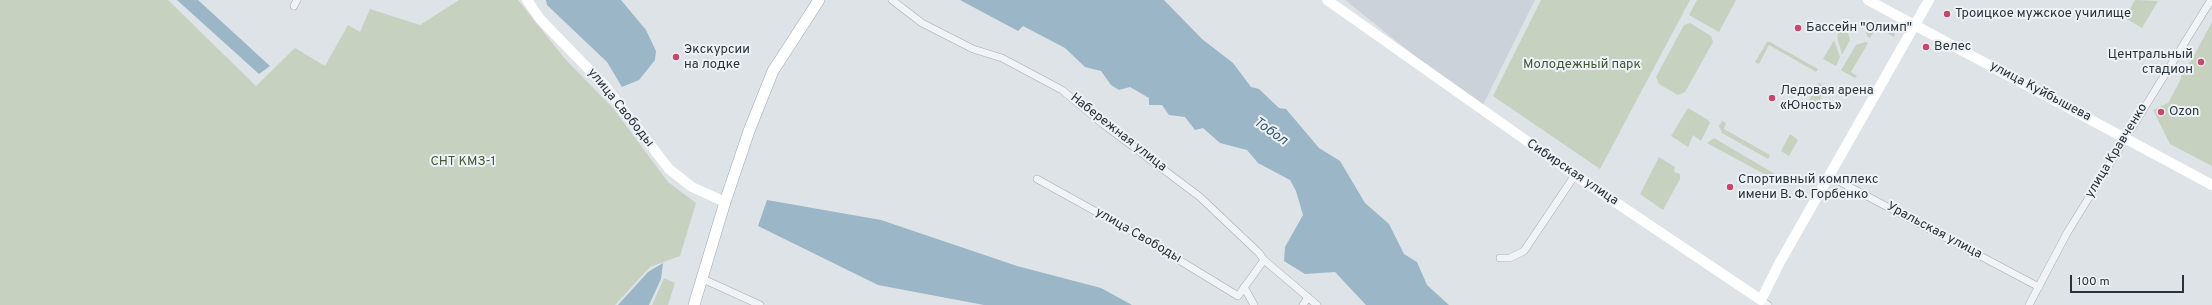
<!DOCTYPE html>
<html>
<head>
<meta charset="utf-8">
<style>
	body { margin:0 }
	#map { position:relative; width:2212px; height:305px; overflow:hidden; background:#dee3e7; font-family:Overpass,sans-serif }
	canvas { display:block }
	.scale { position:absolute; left:2070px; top:275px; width:114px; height:18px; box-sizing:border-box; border:2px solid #28333d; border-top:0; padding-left:5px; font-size:12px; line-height:14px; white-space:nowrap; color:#28333d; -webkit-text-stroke:3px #eef2f5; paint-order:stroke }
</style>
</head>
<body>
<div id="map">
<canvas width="2212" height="305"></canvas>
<div class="scale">100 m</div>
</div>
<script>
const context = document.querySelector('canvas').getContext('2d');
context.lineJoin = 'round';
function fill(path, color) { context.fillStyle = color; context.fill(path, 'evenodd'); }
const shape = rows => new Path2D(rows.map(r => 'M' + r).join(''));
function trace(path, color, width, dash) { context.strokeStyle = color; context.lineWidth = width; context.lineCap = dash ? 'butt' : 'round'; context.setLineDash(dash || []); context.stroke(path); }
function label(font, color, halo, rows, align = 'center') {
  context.font = font + ' Overpass,sans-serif'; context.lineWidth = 4; context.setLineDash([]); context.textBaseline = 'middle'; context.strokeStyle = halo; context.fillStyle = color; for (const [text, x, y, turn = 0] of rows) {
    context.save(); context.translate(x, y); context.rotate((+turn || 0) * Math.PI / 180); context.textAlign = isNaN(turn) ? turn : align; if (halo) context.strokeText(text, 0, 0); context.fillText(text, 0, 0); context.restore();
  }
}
const built = shape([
	[1345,0,1535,0,1481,109]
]);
const green = shape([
	[0,0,168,0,256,86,295,48,325,66,348,25,360,32,370,9,420,25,459,0,518,0,566,60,613,108,668,182,696,203,680,256,650,267,615,305,0,305],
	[1541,0,1690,0,1600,169,1493,96],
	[1697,0,1736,0,1719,32,1689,15],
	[2135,0,2158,1,2142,28,2125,18],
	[1872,20,1895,34,1894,37,1877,27,1870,38,1867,36,1865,28,1869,21],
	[2212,22,2212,166,2170,144,2153,110,2168,103,2180,81,2183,70,2191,61],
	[1690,23,1711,36,1713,42,1685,92,1678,95,1659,84,1656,77,1684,25],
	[1841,29,1848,33,1850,40,1842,55,1837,36],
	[1834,40,1840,57,1836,66,1823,59],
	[1767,42,1770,42,1818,69,1816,72,1769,45,1759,64,1755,62],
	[1865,42,1868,43,1851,72,1857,76,1855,78,1841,70,1856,45],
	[1819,83,1827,87,1816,107,1808,102],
	[1688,108,1708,120,1710,123,1701,141,1693,135,1688,147,1671,136],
	[1722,121,1726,123,1724,129,1770,155,1768,159,1722,133,1719,126],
	[1790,134,1798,140,1789,156,1781,151],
	[1714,138,1780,177,1779,182,1707,143],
	[1659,157,1675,167,1674,172,1680,174,1680,179,1663,210,1640,194],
	[664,278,675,283,668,305,652,305]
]);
const water = shape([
	[177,0,198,0,270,66,259,74],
	[546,0,621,0,646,30,656,51,655,60,639,80,622,87,607,62,547,5],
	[960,0,1164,0,1202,39,1233,63,1251,87,1259,89,1279,108,1286,109,1319,148,1340,161,1365,203,1389,224,1404,254,1417,262,1427,285,1449,305,1366,305,1335,272,1305,274,1284,261,1285,247,1303,215,1296,191,1290,180,1258,163,1247,150,1220,143,1203,128,1195,130,1185,117,1169,115,1162,105,1149,105,1149,98,1130,87,1119,90,1111,85,1101,71,1085,67,1065,48,1023,26,1018,31],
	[767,200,881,220,1017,266,1101,288,1132,305,984,305,878,285,758,226],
	[663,263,661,279,649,305,618,305,648,272]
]);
const street = shape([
	[892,0,922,23,973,49,1002,58,1062,90,1103,124,1200,197,1259,253,1264,260,1317,305],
	[294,6,297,0],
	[1829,176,2039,287],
	[1037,179,1138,235,1238,296,1264,260],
	[1500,258,1510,258,1524,251,1575,175],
	[703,279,760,305],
	[1244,287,1254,305],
	[1761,300,1768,305],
	[1303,305,1308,297],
	[2029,305,2067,233,2211,0]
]);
const secondary = shape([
	[527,0,540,19,605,86,669,169,692,187,725,202],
	[1327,0,1575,175,1761,300,1780,262,1929,0],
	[1868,0,2212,185]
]);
const primary = shape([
	[694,305,725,202,749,131,773,71,819,0]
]);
const markers = [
	[1947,14,4,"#c8486d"],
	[1798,28,4,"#c8486d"],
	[1926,47,4,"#c8486d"],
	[676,57,4,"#c8486d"],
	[2201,62,4,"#c8486d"],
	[1772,98,4,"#c8486d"],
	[2161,112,4,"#c8486d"],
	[1730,187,4,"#c8486d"]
];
const poiNames = [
	["Троицкое мужское училище",1955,14],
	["Бассейн \"Олимп\"",1806,28],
	["Велес",1934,47],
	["Экскурсии",684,50],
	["на лодке",684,65],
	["Центральный",2193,55,"right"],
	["стадион",2193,70,"right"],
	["Ледовая арена",1780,91],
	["«Юность»",1780,106],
	["Ozon",2169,112],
	["Спортивный комплекс",1738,180],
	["имени В. Ф. Горбенко",1738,195]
];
const parkNames = [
	["Молодежный парк",1582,65],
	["СНТ КМЗ-1",463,162]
];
const streetNames = [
	["улица Куйбышева",2040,92,28],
	["улица Свободы",620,108,51],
	["Набережная улица",1118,133,38],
	["улица Кравченко",2117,151,-59],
	["Сибирская улица",1572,173,34],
	["Уральская улица",1934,231,28],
	["улица Свободы",1138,236,30]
];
const waterNames = [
	["Тобол",1270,132,35]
];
fill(built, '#ccd2d9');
fill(green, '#c6d1c0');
fill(water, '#9bb6c6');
trace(street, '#a4abb1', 8);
trace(primary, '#9ea9b2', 12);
trace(street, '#f1f3f6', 7);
trace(secondary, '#fff', 10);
trace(primary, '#fff', 11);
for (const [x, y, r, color] of markers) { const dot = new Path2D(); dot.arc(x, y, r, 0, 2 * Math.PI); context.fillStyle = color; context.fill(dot); trace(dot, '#eef2f5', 1.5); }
label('13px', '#28333d', '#eef2f5', poiNames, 'left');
label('13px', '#415836', '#eef2f5', parkNames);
label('13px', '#28333d', '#eef2f5', streetNames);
label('italic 14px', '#34576f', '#eef2f5', waterNames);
</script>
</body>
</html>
